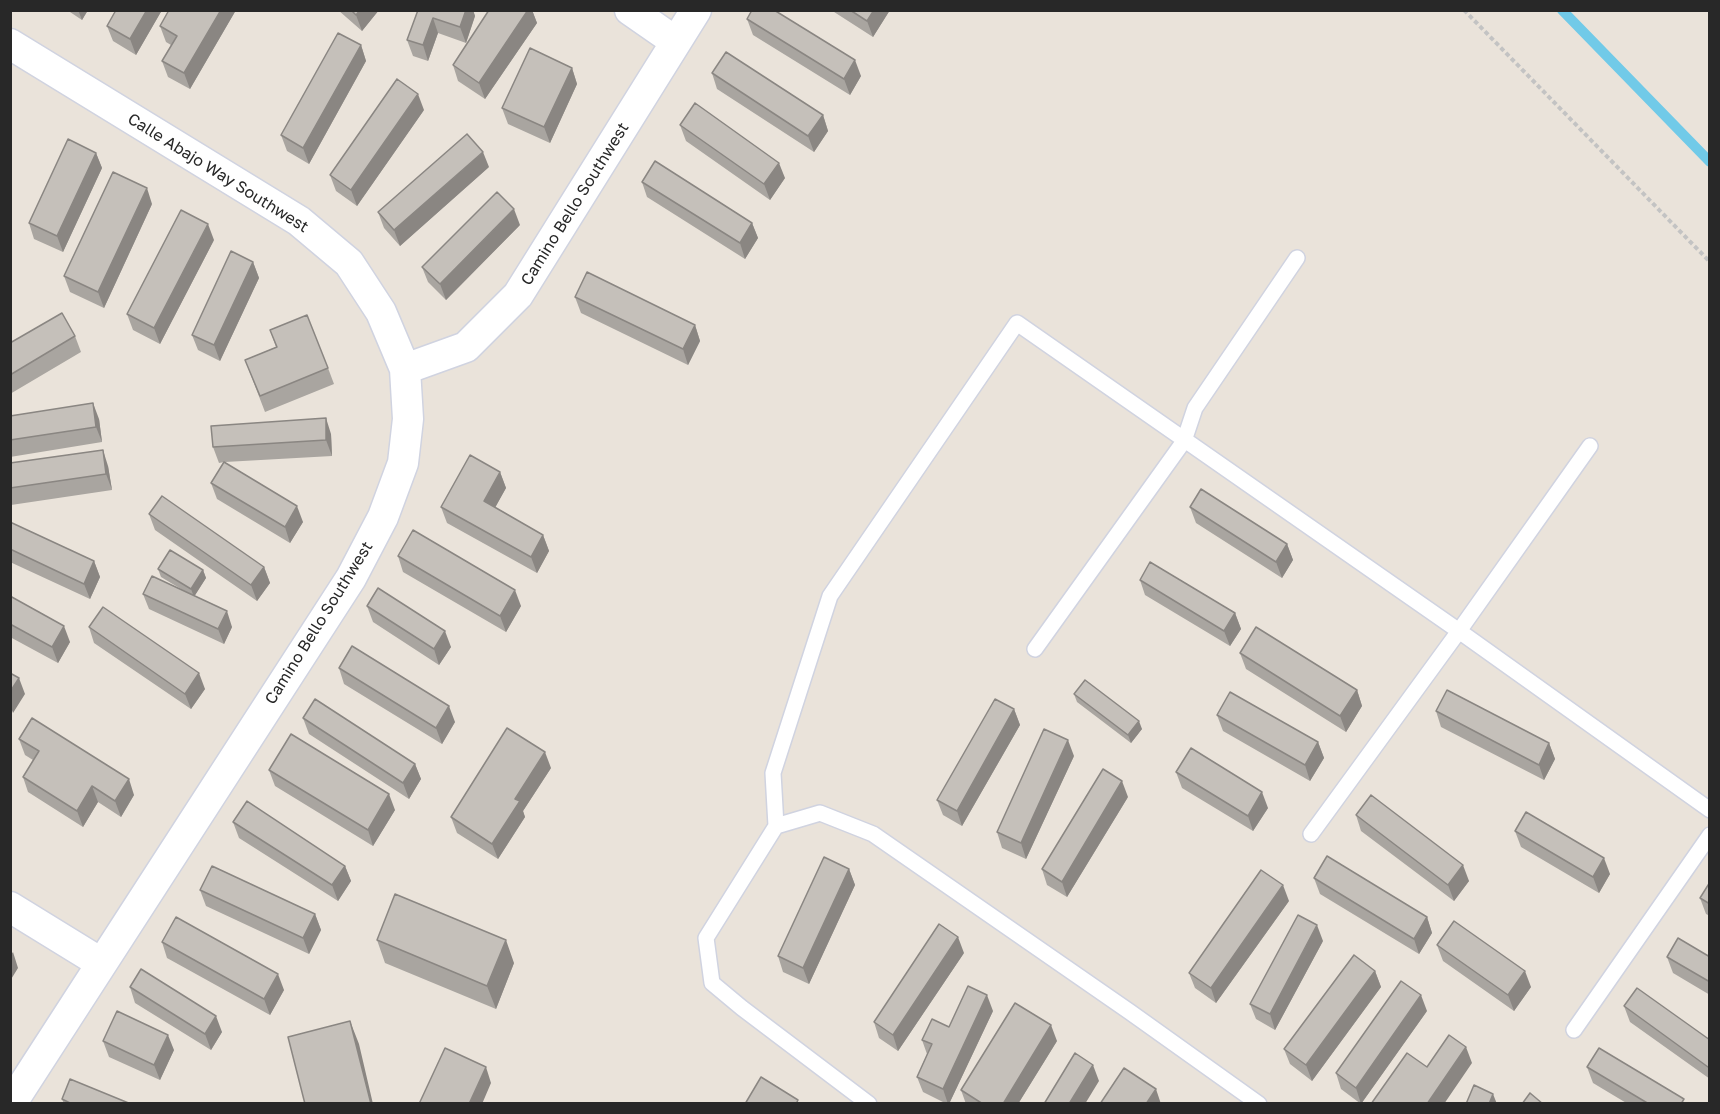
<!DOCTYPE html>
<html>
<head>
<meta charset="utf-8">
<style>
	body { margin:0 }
	#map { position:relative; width:1720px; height:1114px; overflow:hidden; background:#eae3da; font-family:"Golos Text",sans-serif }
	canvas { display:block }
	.frame { position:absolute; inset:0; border:12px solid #282828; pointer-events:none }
</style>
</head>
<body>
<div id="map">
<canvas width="1720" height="1114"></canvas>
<div class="frame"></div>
</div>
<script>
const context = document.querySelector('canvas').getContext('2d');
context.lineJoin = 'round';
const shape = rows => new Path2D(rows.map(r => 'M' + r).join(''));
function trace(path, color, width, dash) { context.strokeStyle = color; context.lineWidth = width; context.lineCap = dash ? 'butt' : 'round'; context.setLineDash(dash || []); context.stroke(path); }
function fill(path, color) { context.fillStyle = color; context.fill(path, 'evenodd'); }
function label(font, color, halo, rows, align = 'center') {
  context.font = font + ' "Golos Text",sans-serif'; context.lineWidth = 4.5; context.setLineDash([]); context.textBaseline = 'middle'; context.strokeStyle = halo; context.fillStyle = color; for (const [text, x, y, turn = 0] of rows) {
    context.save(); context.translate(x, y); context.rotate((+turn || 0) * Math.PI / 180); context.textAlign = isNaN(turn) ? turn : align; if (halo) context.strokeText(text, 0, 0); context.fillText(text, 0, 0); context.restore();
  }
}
const stream = shape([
	[1562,10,1710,162]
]);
const path = shape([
	[1464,10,1710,262]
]);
const service = shape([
	[1035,649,1184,441,1195,408,1297,258],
	[776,826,773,773,830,596,1017,323,1459,631,1710,810],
	[1311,834,1459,631,1590,446],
	[1574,1030,1710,835],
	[869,1104,742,1008,712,983,706,938,776,826,820,813,873,834,1130,1012,1259,1104]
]);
const minor = shape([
	[630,10,676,42],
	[10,44,299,221,349,263,381,312,405,369],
	[10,907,101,963],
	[11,1104,351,578,383,517,403,463,408,419,405,369,466,347,518,295,696,10]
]);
const wall = shape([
	[67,10,88,10,82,20],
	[162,10,136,55,113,41,107,26],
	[236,10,190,89,168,77,162,61,171,45,166,42,160,26],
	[338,10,379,10,362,31],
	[418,10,473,10,475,16,466,43,438,33,428,61,413,56,407,40],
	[489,10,532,10,537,23,485,99,458,81,453,65],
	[831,10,890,10,873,37],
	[747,19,861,76,850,95,753,35],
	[361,45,366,61,309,164,287,151,281,135],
	[572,68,577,84,550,143,508,124,502,108],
	[712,73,823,115,828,131,814,152,717,89],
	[424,110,357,206,336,191,330,175],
	[680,125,785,178,770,200,686,141],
	[96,153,102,168,63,252,34,239,29,223],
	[489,167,400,246,384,228,378,212],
	[642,182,752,223,758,238,745,259,647,197],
	[152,204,104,308,70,292,64,276],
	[520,225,446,300,428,282,422,267],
	[214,240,160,344,133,330,127,314],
	[253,262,259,278,220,361,198,350,192,335],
	[575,297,695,325,700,341,688,365,581,313],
	[270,330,328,368,334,384,265,412,245,360,276,347],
	[75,336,81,352,10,394,10,343],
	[10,416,99,419,102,442,10,457],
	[331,434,332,456,225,462,303,522,290,543,217,499,211,483,224,462,219,463,213,447],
	[10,463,108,466,112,490,11,505],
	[500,472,506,488,495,507,543,535,549,551,537,573,447,523,441,507],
	[1190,507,1287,544,1293,560,1282,578,1196,523],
	[149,514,264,567,270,583,257,601,155,530],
	[10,522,94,561,100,577,90,599,10,562],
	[398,556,521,606,506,632,403,572],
	[158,569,203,570,206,578,194,596,232,627,224,644,149,609,143,594,186,592,161,577],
	[1140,580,1235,613,1241,629,1230,646,1145,595],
	[10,596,70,642,58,663,10,637],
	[367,606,451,647,439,665,373,622],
	[89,627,205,689,191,709,94,643],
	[1240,653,1357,690,1362,706,1346,732,1246,669],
	[339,668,455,722,442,744,344,684],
	[1074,694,1142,729,1131,743,1077,702],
	[1014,709,1020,725,962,826,943,815,937,800],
	[1436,711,1549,743,1555,759,1544,780,1441,727],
	[1217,715,1318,742,1324,758,1310,781,1223,731],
	[303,718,415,764,421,779,409,799,309,734],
	[19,739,134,795,121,817,98,802,83,827,28,792,23,777,33,760,25,755],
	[1074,756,1026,859,1002,848,997,832],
	[551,768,523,811,525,817,498,859,457,833,451,817],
	[269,770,395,810,373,846,275,786],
	[1176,772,1268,808,1253,831,1182,788],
	[1128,797,1067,897,1047,885,1042,869],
	[1356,815,1469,881,1454,901,1361,831],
	[233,822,345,866,351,881,338,901,239,838],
	[1515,831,1610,874,1599,893,1521,847],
	[849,869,855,885,809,984,783,972,778,956],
	[1314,878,1427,917,1432,933,1419,954,1320,894],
	[1710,882,1710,916,1706,914,1700,898],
	[200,890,315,914,321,930,309,954,206,906],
	[1289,901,1216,1003,1195,988,1189,973],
	[377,940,514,963,496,1009,385,963],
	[1323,941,1275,1030,1256,1019,1250,1004],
	[162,942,284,990,270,1015,167,958],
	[1437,945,1531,987,1514,1011,1443,961],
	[964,953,898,1051,879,1038,874,1022],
	[1667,957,1710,957,1710,995,1673,973],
	[1375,971,1381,987,1312,1081,1290,1064,1284,1049],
	[130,987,222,1032,211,1050,135,1003],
	[1624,1006,1710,1040,1710,1079,1630,1022],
	[993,1011,949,1104,947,1104,923,1092,917,1077,927,1054,922,1040,949,1027],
	[1427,1011,1361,1104,1341,1089,1336,1073],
	[103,1041,174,1050,160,1080,109,1057],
	[1057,1041,1018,1104,966,1104,961,1090],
	[1587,1067,1685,1104,1628,1104,1593,1083],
	[62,1099,131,1104,64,1104]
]);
const shadedWall = shape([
	[78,10,88,10,82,20],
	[147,10,162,10,136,55,130,39],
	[221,10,236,10,190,89,184,73],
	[360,10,379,10,362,31,356,15],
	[466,10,473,10,475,16,466,43,460,27],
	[528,10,532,10,537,23,485,99,479,83],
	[874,10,890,10,873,37,867,21],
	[433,18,438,33,428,61,423,45],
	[361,45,366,61,309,164,303,148],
	[855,60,861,76,850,95,844,79],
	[572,68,577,84,550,143,544,127],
	[418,94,424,110,357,206,351,190],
	[823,115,828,131,814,152,808,136],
	[483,152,489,167,400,246,394,230],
	[96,153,102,168,63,252,57,236],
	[779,163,785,178,770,200,764,184],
	[147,188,152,204,104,308,98,292],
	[514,209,520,225,446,300,440,284],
	[752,223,758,238,745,259,740,243],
	[208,224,214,240,160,344,154,328],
	[253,262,259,278,220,361,214,345],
	[695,325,700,341,688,365,683,349],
	[93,403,99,419,102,442,96,427],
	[326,418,331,434,332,456,326,440],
	[103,450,108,466,112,490,106,474],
	[500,472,506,488,490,517,484,501],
	[297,506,303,522,290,543,285,527],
	[543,535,549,551,537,573,531,557],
	[1287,544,1293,560,1282,578,1276,562],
	[94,561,100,577,90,599,84,584],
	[264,567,270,583,257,601,251,585],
	[203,570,206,578,194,597,191,589],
	[515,590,521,606,506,632,500,616],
	[227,611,232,627,224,644,218,629],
	[1235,613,1241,629,1230,646,1224,631],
	[64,626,70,642,58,663,52,647],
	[445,631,451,647,439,665,434,649],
	[199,673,205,689,191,709,185,694],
	[19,678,25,694,13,713,10,705,10,692],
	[1357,690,1362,706,1346,732,1340,716],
	[449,706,455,722,442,744,436,728],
	[1014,709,1020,725,962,826,957,811],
	[1139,721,1142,729,1131,743,1128,735],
	[1068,740,1074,756,1026,859,1021,843],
	[1318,742,1324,758,1310,781,1305,765],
	[1549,743,1555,759,1544,780,1539,765],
	[545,752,551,768,523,811,525,817,498,859,492,844,515,799],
	[415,764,421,779,409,799,403,783],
	[129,779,134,795,121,817,115,801],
	[1122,781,1128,797,1067,897,1062,882],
	[92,786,98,802,83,827,77,811],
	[1262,792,1268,808,1253,831,1248,816],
	[389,794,395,810,373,846,368,830],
	[1604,858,1610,874,1599,893,1593,877],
	[1463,865,1469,881,1454,901,1448,885],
	[345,866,351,881,338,901,332,885],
	[849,869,855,885,809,984,803,968],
	[1283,885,1289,901,1216,1003,1211,988],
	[315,914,321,930,309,954,303,938],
	[1427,917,1432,933,1419,954,1414,939],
	[1317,925,1323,941,1275,1030,1270,1014],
	[958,937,964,953,898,1051,893,1035],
	[506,940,514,963,496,1009,487,986],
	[13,952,18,968,10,981,10,956],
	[1375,971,1381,987,1312,1081,1306,1065],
	[1525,971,1531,987,1514,1011,1508,995],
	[278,974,284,990,270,1015,264,999],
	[987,995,993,1011,949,1104,948,1104,943,1089],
	[1421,995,1427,1011,1361,1104,1356,1088],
	[216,1016,222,1032,211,1050,205,1034],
	[350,1021,359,1044,373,1104,371,1104],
	[1051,1025,1057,1041,1018,1104,1003,1104],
	[168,1035,174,1050,160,1080,154,1065],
	[1466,1047,1472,1063,1444,1104,1427,1104],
	[1093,1065,1099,1081,1085,1104,1069,1104],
	[486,1067,491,1083,482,1104,469,1104],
	[1156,1089,1161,1104,1146,1104],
	[1493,1094,1497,1104,1489,1104]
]);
const building = shape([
	[116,10,147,10,130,39,107,26,116,10],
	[169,10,221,10,184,73,162,61,177,36,160,26,169,10],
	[351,10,360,10,356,15,351,10],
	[418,10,466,10,460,27,433,18,423,45,407,40,418,10],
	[489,10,528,10,479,83,453,65,489,10],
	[752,10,774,10,855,60,844,79,747,19,752,10],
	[850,10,874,10,867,21,850,10],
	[338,33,361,45,303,148,281,135,338,33],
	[530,48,572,68,544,127,502,108,530,48],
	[726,52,823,115,808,136,712,73,726,52],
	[397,79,418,94,351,190,330,175,397,79],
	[695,103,779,163,764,184,680,125,695,103],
	[467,134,483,152,394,230,378,212,467,134],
	[68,139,96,153,57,236,29,223,68,139],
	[655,161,752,223,740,243,642,182,655,161],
	[113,172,147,188,98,292,64,276,113,172],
	[497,192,514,209,440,284,422,267,497,192],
	[181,210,208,224,154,328,127,314,181,210],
	[231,251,253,262,214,345,192,335,231,251],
	[587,272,695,325,683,349,575,297,587,272],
	[62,313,75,336,10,375,10,343,62,313],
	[307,315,328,368,260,396,245,360,277,347,270,330,307,315],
	[93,403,96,427,10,440,10,416,93,403],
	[326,418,326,440,213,447,211,426,326,418],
	[103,450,106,474,10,488,10,463,103,450],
	[470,455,500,472,484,501,543,535,531,557,441,507,470,455],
	[224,462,297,506,285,527,211,483,224,462],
	[1201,489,1287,544,1276,562,1190,507,1201,489],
	[162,496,264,567,251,585,149,514,162,496],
	[10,522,94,561,84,584,10,549,10,522],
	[413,530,515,590,500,616,398,556,413,530],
	[170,550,203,570,191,589,158,569,170,550],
	[1150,562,1235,613,1224,631,1140,580,1150,562],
	[152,576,227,611,218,629,143,594,152,576],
	[378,588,445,631,434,649,367,606,378,588],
	[10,596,64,626,52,647,10,624,10,596],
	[103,607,199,673,185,694,89,627,103,607],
	[1256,627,1357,690,1340,716,1240,653,1256,627],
	[352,646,449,706,436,728,339,668,352,646],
	[10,673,19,678,10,692,10,673],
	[1085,680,1139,721,1128,735,1074,694,1085,680],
	[1447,690,1549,743,1539,765,1436,711,1447,690],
	[1230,692,1318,742,1305,765,1217,715,1230,692],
	[315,699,415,764,403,783,303,718,315,699],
	[995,699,1014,709,957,811,937,800,995,699],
	[32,718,129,779,115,801,92,786,77,811,23,777,39,751,19,739,32,718],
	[507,728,545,752,515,799,520,801,492,844,451,817,507,728],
	[1044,729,1068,740,1021,843,997,832,1044,729],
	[291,734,389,794,368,830,269,770,291,734],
	[1191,748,1262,792,1248,816,1176,772,1191,748],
	[1103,769,1122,781,1062,882,1042,869,1103,769],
	[1371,795,1463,865,1448,885,1356,815,1371,795],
	[247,801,345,866,332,885,233,822,247,801],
	[1526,812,1604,858,1593,877,1515,831,1526,812],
	[1327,856,1427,917,1414,939,1314,878,1327,856],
	[824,857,849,869,803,968,778,956,824,857],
	[212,866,315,914,303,938,200,890,212,866],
	[1261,870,1283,885,1211,988,1189,973,1261,870],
	[1710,882,1710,904,1700,898,1710,882],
	[395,894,506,940,487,986,377,940,395,894],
	[1298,915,1317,925,1270,1014,1250,1004,1298,915],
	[176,917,278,974,264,999,162,942,176,917],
	[1454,921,1525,971,1508,995,1437,945,1454,921],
	[939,924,958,937,893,1035,874,1022,939,924],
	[1678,938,1710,957,1710,982,1667,957,1678,938],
	[1354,955,1375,971,1306,1065,1284,1049,1354,955],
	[141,969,216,1016,205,1034,130,987,141,969],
	[1401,981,1421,995,1356,1088,1336,1073,1401,981],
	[968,986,987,995,943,1089,917,1077,932,1044,922,1040,932,1019,949,1027,968,986],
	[1637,988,1710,1040,1710,1065,1708,1067,1624,1006,1637,988],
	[1015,1003,1051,1025,1003,1104,983,1104,961,1090,1015,1003],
	[117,1011,168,1035,154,1065,103,1041,117,1011],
	[350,1021,371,1104,305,1104,288,1037,350,1021],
	[1449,1035,1466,1047,1427,1104,1371,1104,1407,1053,1427,1067,1449,1035],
	[445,1048,486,1067,469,1104,419,1104,445,1048],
	[1599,1048,1684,1099,1681,1104,1649,1104,1587,1067,1599,1048],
	[1075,1053,1093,1065,1069,1104,1044,1104,1075,1053],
	[1124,1068,1156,1089,1146,1104,1100,1104,1124,1068],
	[761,1077,798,1100,796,1104,745,1104,761,1077],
	[70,1079,131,1104,72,1104,62,1099,70,1079],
	[1474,1085,1493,1094,1489,1104,1466,1104,1474,1085],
	[1530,1093,1543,1104,1522,1104,1530,1093]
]);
const streetNames = [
	["Calle Abajo Way Southwest",218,173,32],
	["Camino Bello Southwest",575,204,-58],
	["Camino Bello Southwest",319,623,-58]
];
trace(stream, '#71cae8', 10);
trace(service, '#d0d3e0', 18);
trace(minor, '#d0d3e0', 33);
trace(path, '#c3c3c3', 4, [4.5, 3]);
trace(service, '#fff', 15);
trace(minor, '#fff', 30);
fill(wall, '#a9a5a0');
fill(shadedWall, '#8a8682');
fill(building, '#c5c0ba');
trace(building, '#8a8682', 1.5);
label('16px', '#282828', '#fff', streetNames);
</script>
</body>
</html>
